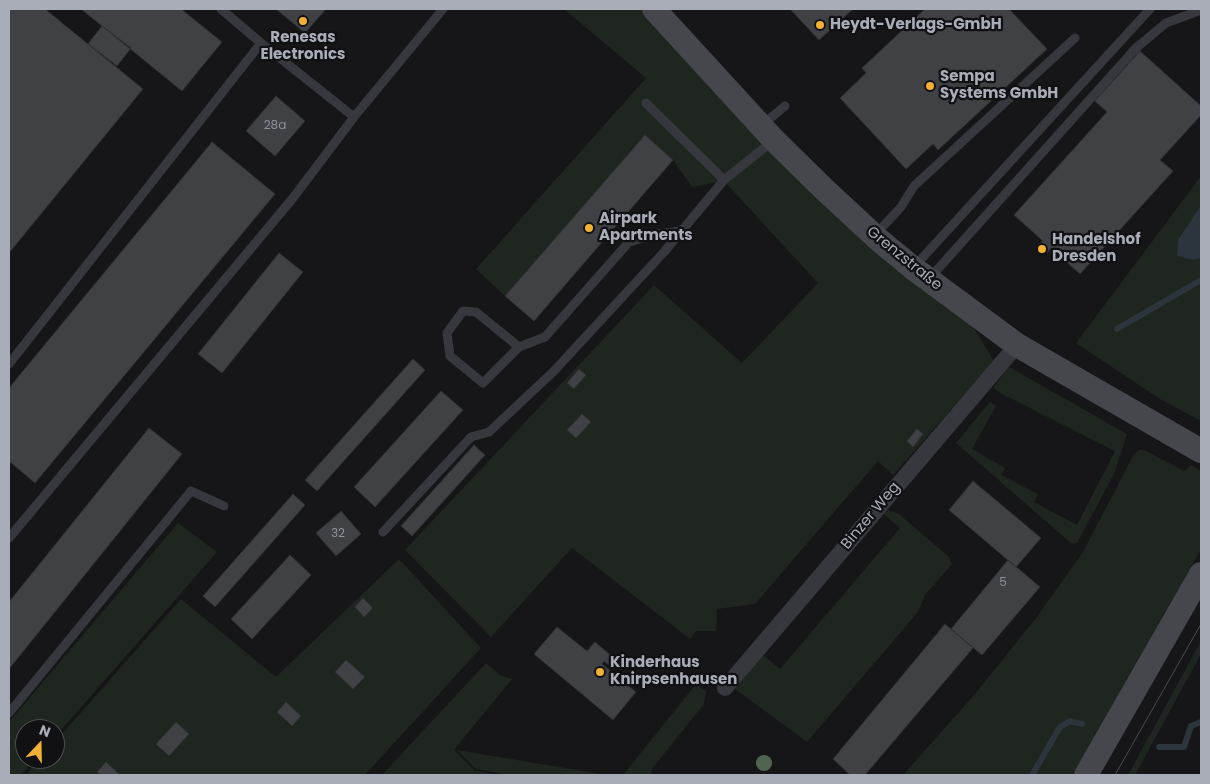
<!DOCTYPE html>
<html>
<head>
<meta charset="utf-8">
<style>
	body { margin:0 }
	#map { position:relative; width:1210px; height:784px; overflow:hidden; background:#161618; font-family:Poppins,sans-serif }
	canvas { display:block }
	.frame { position:absolute; inset:0; border:10px solid #a8adb8; pointer-events:none }
	.north { position:absolute; left:15px; top:719px; width:50px; height:50px; box-sizing:border-box; background:#111113; border:1px solid #4d4f55; border-radius:50%; rotate:21deg; font-size:14px; font-weight:700; line-height:20px; text-align:center; color:#a8adb8 }
	.north::after { content:''; display:block; margin:auto; width:18px; height:22px; background:#f2b134; clip-path:polygon(50% 0,100% 100%,50% 72%,0 100%) }
</style>
</head>
<body>
<div id="map">
<canvas width="1210" height="784"></canvas>
<div class="frame"></div>
<div class="north">N</div>
</div>
<script>
const context = document.querySelector('canvas').getContext('2d');
context.lineJoin = 'round';
function fill(path, color) { context.fillStyle = color; context.fill(path, 'evenodd'); }
const shape = rows => new Path2D(rows.map(r => 'M' + r).join(''));
function trace(path, color, width, dash) { context.strokeStyle = color; context.lineWidth = width; context.lineCap = dash ? 'butt' : 'round'; context.setLineDash(dash || []); context.stroke(path); }
function label(font, color, halo, rows, align = 'center') {
  context.font = font + ' Poppins,sans-serif'; context.lineWidth = 4.5; context.setLineDash([]); context.textBaseline = 'middle'; context.strokeStyle = halo; context.fillStyle = color; for (const [text, x, y, turn = 0] of rows) {
    context.save(); context.translate(x, y); context.rotate((+turn || 0) * Math.PI / 180); context.textAlign = isNaN(turn) ? turn : align; if (halo) context.strokeText(text, 0, 0); context.fillText(text, 0, 0); context.restore();
  }
}
const green = shape([
	[564,9,654,9,959,304,994,361,893,475,878,461,755,604,717,609,716,631,696,631,690,639,572,548,491,637,405,550,654,285,742,363,818,283,724,181,692,187,673,160,645,136,505,296,476,269,646,78],
	[1201,176,1201,205,1178,240,1193,260,1201,258,1201,421,1160,399,1076,343],
	[1009,367,1127,434,1114,474,1077,543,1072,544,956,443,990,402,996,406,972,449,1005,468,1001,475,1038,494,1034,502,1077,525,1115,451,1002,394,993,388],
	[1139,450,1144,450,1184,471,1191,465,1201,471,1201,549,1072,775,903,775,975,694,1036,618,1083,552,1134,454],
	[888,510,899,514,948,556,952,564,925,595,918,612,807,742,735,689,763,655,780,669,900,528,884,514],
	[178,523,217,552,55,737,55,729,25,729,25,759,36,759,21,775,9,775,9,722],
	[399,559,481,648,365,775,26,775,40,759,55,759,55,742,181,599,276,677],
	[1201,641,1201,654,1135,775,1128,775],
	[486,663,500,675,512,679,454,750,475,771,498,775,382,775],
	[696,684,706,691,704,704,652,769,651,775,623,775],
	[457,750,607,775,511,775,476,769]
]);
const water = shape([
	[1201,205,1201,258,1193,260,1177,256,1178,240]
]);
const stream = shape([
	[1117,329,1201,280],
	[1159,747,1184,747,1191,726,1201,722],
	[1032,775,1060,727,1070,721,1082,724]
]);
const building = shape([
	[9,9,45,9,143,89,9,253,9,9],
	[81,9,181,9,222,42,182,91,81,9],
	[276,9,326,9,305,33,276,9],
	[790,9,853,9,819,40,790,9],
	[925,9,1009,9,1047,49,938,150,933,144,906,169,840,98,866,73,862,68,925,9],
	[102,26,131,48,117,66,88,44,102,26],
	[1140,51,1201,106,1201,115,1160,160,1173,171,1080,274,1051,248,1047,253,1042,249,1038,245,1043,241,1014,215,1107,112,1095,101,1140,51],
	[276,96,305,121,275,156,246,131,276,96],
	[645,135,673,160,534,321,505,296,645,135],
	[212,142,275,194,35,483,9,461,9,388,212,142],
	[279,253,303,272,222,373,198,354,279,253],
	[413,359,425,370,317,491,305,480,413,359],
	[579,369,586,375,574,389,567,383,579,369],
	[441,391,463,410,375,507,354,487,441,391],
	[582,414,591,422,576,438,567,430,582,414],
	[149,428,182,454,9,669,9,602,149,428],
	[917,429,923,434,913,447,907,441,917,429],
	[474,445,485,455,412,536,401,526,474,445],
	[973,481,1041,538,1016,567,949,510,973,481],
	[293,494,305,505,215,607,203,596,293,494],
	[341,511,361,534,336,556,316,533,341,511],
	[290,555,311,575,252,639,231,619,290,555],
	[1008,560,1040,587,982,655,951,629,1008,560],
	[363,598,373,608,364,617,355,607,363,598],
	[945,624,973,648,865,775,850,775,833,759,945,624],
	[557,627,587,651,595,642,615,659,609,665,604,661,602,664,636,692,613,720,534,654,557,627],
	[346,660,365,677,353,689,335,672,346,660],
	[286,702,301,716,292,726,277,712,286,702],
	[176,722,189,734,169,756,156,744,176,722],
	[106,762,120,775,101,775,97,772,106,762]
]);
const service = shape([
	[221,9,261,43,354,117],
	[646,103,724,180],
	[762,125,785,106],
	[875,235,901,207,914,186,1075,38],
	[914,267,1150,9],
	[928,280,1136,48,1166,23,1201,10],
	[519,347,483,383,450,356,447,333,463,311,476,312,519,347,545,337,629,242,657,234,680,231],
	[9,364,261,43],
	[383,532,471,437,489,432,553,372,664,252,724,180,774,140],
	[9,538,293,198,354,117,443,9],
	[9,713,191,491,224,506]
]);
const minor = shape([
	[725,688,1017,345]
]);
const secondary = shape([
	[654,9,774,140,825,190,879,240,913,268,1017,345,1201,451],
	[1086,775,1201,574]
]);
const tram = shape([
	[1115,775,1201,624]
]);
const trees = [
	[764,763]
];
const markers = [
	[303,21,5,"#f2b134"],
	[820,25,5,"#f2b134"],
	[930,86,5,"#f2b134"],
	[589,228,5,"#f2b134"],
	[1042,249,5,"#f2b134"],
	[600,672,5,"#f2b134"]
];
const numberNames = [
	["28a",275,126],
	["32",338,534],
	["5",1003,583]
];
const poiNames = [
	["Heydt-Verlags-GmbH",830,25],
	["Renesas",303,38,"center"],
	["Electronics",303,55,"center"],
	["Sempa",940,77],
	["Systems GmbH",940,94],
	["Airpark",599,219],
	["Apartments",599,236],
	["Handelshof",1052,240],
	["Dresden",1052,257],
	["Kinderhaus",610,663],
	["Knirpsenhausen",610,680]
];
const streetNames = [
	["Grenzstraße",904,259,39],
	["Binzer Weg",871,516,-50]
];
fill(green, '#1e261f');
fill(water, '#2c353c');
trace(stream, '#2c353c', 6);
fill(building, '#404145');
trace(building, '#303034', 1);
trace(service, '#37383d', 9);
trace(minor, '#37383d', 16);
trace(secondary, '#45474d', 24);
trace(tram, '#4a4c52', 1);
context.fillStyle = '#506452';
for (const [x, y] of trees) { context.beginPath(); context.arc(x, y, 8, 0, 2 * Math.PI); context.fill(); }
for (const [x, y, r, color] of markers) { const dot = new Path2D(); dot.arc(x, y, r, 0, 2 * Math.PI); context.fillStyle = color; context.fill(dot); trace(dot, '#111113', 2); }
label('12px', '#8e929b', null, numberNames);
label('bold 15px', '#a8adb8', '#111113', poiNames, 'left');
label('15px', '#a8adb8', '#111113', streetNames);
</script>
</body>
</html>
